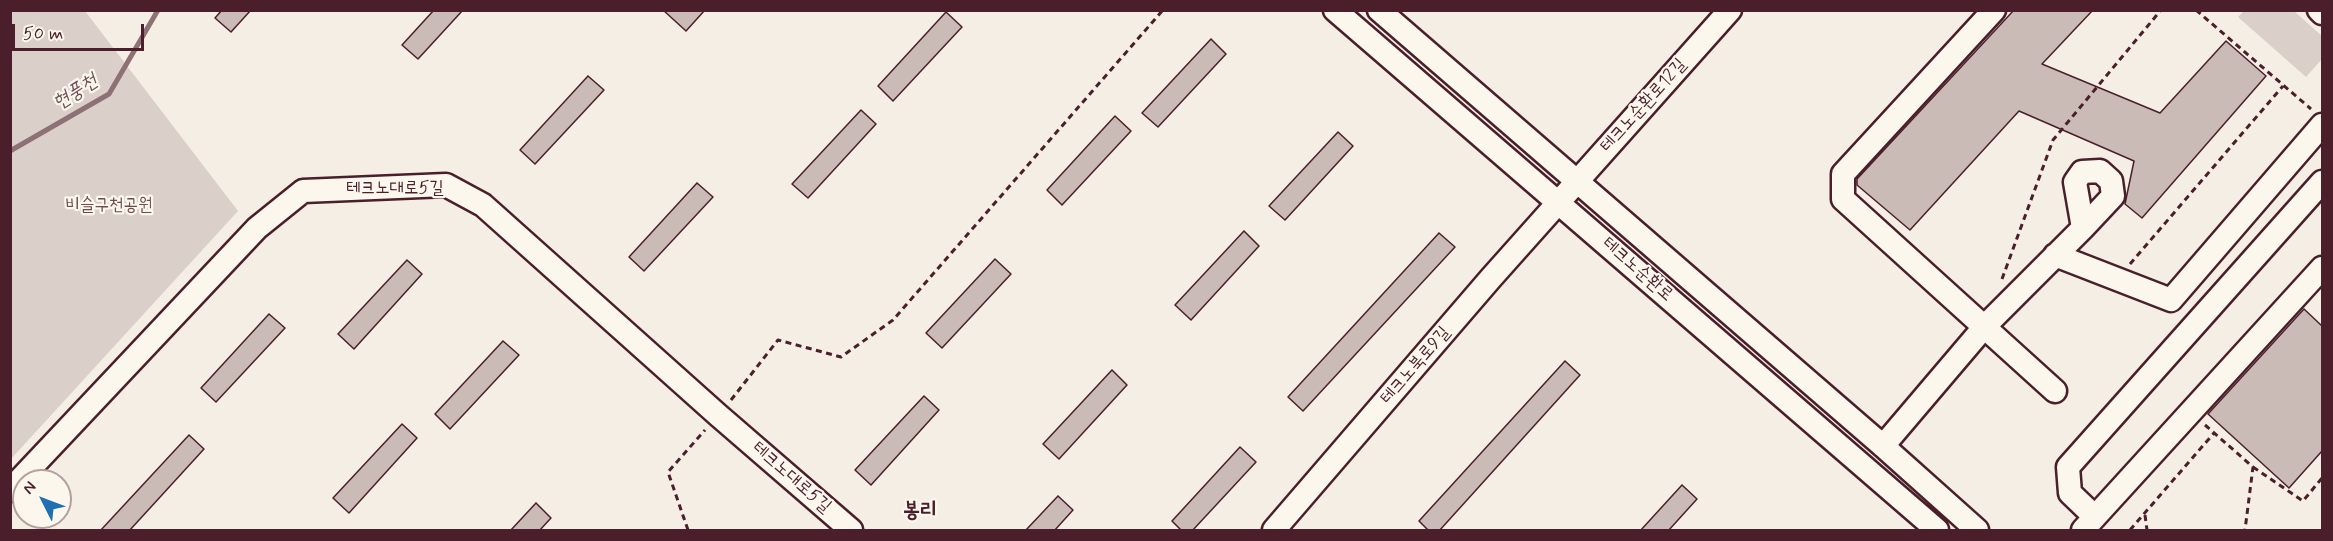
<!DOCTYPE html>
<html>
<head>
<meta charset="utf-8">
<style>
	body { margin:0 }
	#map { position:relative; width:2333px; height:541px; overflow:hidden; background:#f4eee4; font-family:Mynerve,sans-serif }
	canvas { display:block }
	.frame { position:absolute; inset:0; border:12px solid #4a1f2b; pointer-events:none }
	.north { position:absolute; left:12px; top:469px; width:60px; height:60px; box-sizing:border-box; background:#fbf7ec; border:2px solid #b4a19f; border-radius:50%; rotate:312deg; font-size:16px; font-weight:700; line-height:24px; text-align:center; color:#4a1f2b }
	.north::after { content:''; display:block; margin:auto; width:21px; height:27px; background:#1f6fb2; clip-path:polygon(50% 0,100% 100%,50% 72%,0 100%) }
	.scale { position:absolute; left:12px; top:24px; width:132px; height:27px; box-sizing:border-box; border:3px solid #4a1f2b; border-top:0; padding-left:8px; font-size:18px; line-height:21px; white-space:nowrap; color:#4a1f2b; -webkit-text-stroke:4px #fbf7ec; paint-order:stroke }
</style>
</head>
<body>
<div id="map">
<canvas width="2333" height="541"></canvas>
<div class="frame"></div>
<div class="north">N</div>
<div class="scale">50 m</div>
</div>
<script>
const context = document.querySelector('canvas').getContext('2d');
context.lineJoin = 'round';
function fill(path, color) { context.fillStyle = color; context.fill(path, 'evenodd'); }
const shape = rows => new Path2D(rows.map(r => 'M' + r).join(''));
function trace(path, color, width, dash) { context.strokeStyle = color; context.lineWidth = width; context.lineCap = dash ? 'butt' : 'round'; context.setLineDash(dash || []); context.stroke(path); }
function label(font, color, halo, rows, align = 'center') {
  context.font = font + ' Mynerve,"Poor Story",sans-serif'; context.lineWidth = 4.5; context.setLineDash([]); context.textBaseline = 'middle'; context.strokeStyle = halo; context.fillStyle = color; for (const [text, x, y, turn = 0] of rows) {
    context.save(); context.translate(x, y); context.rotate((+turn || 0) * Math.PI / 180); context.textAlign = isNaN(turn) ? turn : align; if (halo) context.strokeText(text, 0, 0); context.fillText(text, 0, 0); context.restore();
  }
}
const green = shape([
	[11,10,85,11,238,211,11,459],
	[2244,11,2294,11,2322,36,2322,59,2306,77,2238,17]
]);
const stream = shape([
	[10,151,109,94,158,10]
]);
const building = shape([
	[222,10,251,10,231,32,215,18,222,10],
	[434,10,463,10,418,59,402,45,434,10],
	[663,10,705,10,686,31,663,10],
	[2014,10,2093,10,2042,64,2160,113,2226,41,2266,76,2142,218,2125,204,2134,161,2019,111,1910,230,1857,185,1857,179,2014,10],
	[946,12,962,27,893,101,878,86,946,12],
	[1211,39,1226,54,1158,127,1142,113,1211,39],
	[588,76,604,90,535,164,520,150,588,76],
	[861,110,876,124,808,198,792,184,861,110],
	[1115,116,1131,131,1062,205,1047,190,1115,116],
	[1338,132,1353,146,1285,220,1269,206,1338,132],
	[697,183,713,197,644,271,629,257,697,183],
	[1244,231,1259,246,1191,320,1175,305,1244,231],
	[1439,233,1455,247,1303,411,1288,397,1439,233],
	[995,259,1011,274,942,348,926,333,995,259],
	[407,260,422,274,354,349,338,334,407,260],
	[2304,309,2322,326,2322,451,2289,488,2208,414,2304,309],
	[269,314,285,328,216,402,201,388,269,314],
	[503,341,519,355,450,429,435,414,503,341],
	[1565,361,1580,375,1439,531,1429,531,1419,521,1565,361],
	[1112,370,1127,385,1059,459,1043,444,1112,370],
	[924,396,939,410,871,485,855,470,924,396],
	[402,424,417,438,349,513,333,498,402,424],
	[189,435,204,449,129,531,100,531,189,435],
	[1240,447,1256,462,1192,531,1182,531,1172,521,1240,447],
	[1682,485,1697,499,1668,531,1640,531,1682,485],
	[1058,496,1073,510,1054,531,1025,531,1058,496],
	[536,503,551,518,539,531,510,531,536,503]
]);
const path = shape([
	[2196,10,2311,109],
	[2130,264,2283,86],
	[2002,279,2053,140,2161,10],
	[731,400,778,340,841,357,893,320,1163,10],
	[2205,425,2253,467,2245,530],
	[2253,467,2303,501,2322,478],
	[2145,515,2147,530],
	[688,530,668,472,705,430],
	[2130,530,2214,433]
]);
const minor = shape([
	[1335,10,1937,530],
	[1379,10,1883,446,1977,530],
	[1994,10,1843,174,1843,199,2055,391],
	[2319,10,2322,13],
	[2055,255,2171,300,2322,125],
	[1883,446,1985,326,2083,228,2113,196,2111,181,2100,171,2082,172,2075,182,2083,228],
	[10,490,257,228,303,191,446,185,483,205,718,415,851,530],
	[2095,517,2070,493,2068,467,2322,182],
	[1274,530,1491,278,1730,10],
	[2083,530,2322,268]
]);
const streetNames = [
	["테크노순환로12길",1644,106,-48],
	["테크노대로5길",395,189],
	["테크노순환로",1637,270,41],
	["테크노북로9길",1416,366,-49],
	["테크노대로5길",791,478,41]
];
const parkNames = [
	["비슬구천공원",109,206]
];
const waterNames = [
	["현풍천",76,93,-33]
];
const quarterNames = [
	["봉리",920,512]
];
fill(green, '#dbd0c9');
trace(stream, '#8d7174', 5);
fill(building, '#cabbb6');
trace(building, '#4a1f2b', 1.5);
trace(minor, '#4a1f2b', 27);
trace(path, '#4a1f2b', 3, [6, 4.5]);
trace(minor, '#fbf7ec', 22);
label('18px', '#4a1f2b', '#fbf7ec', streetNames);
label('18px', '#6e4b52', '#fbf7ec', parkNames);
label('italic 20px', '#714f56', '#fbf7ec', waterNames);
label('bold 21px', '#4a1f2b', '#fbf7ec', quarterNames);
</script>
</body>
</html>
